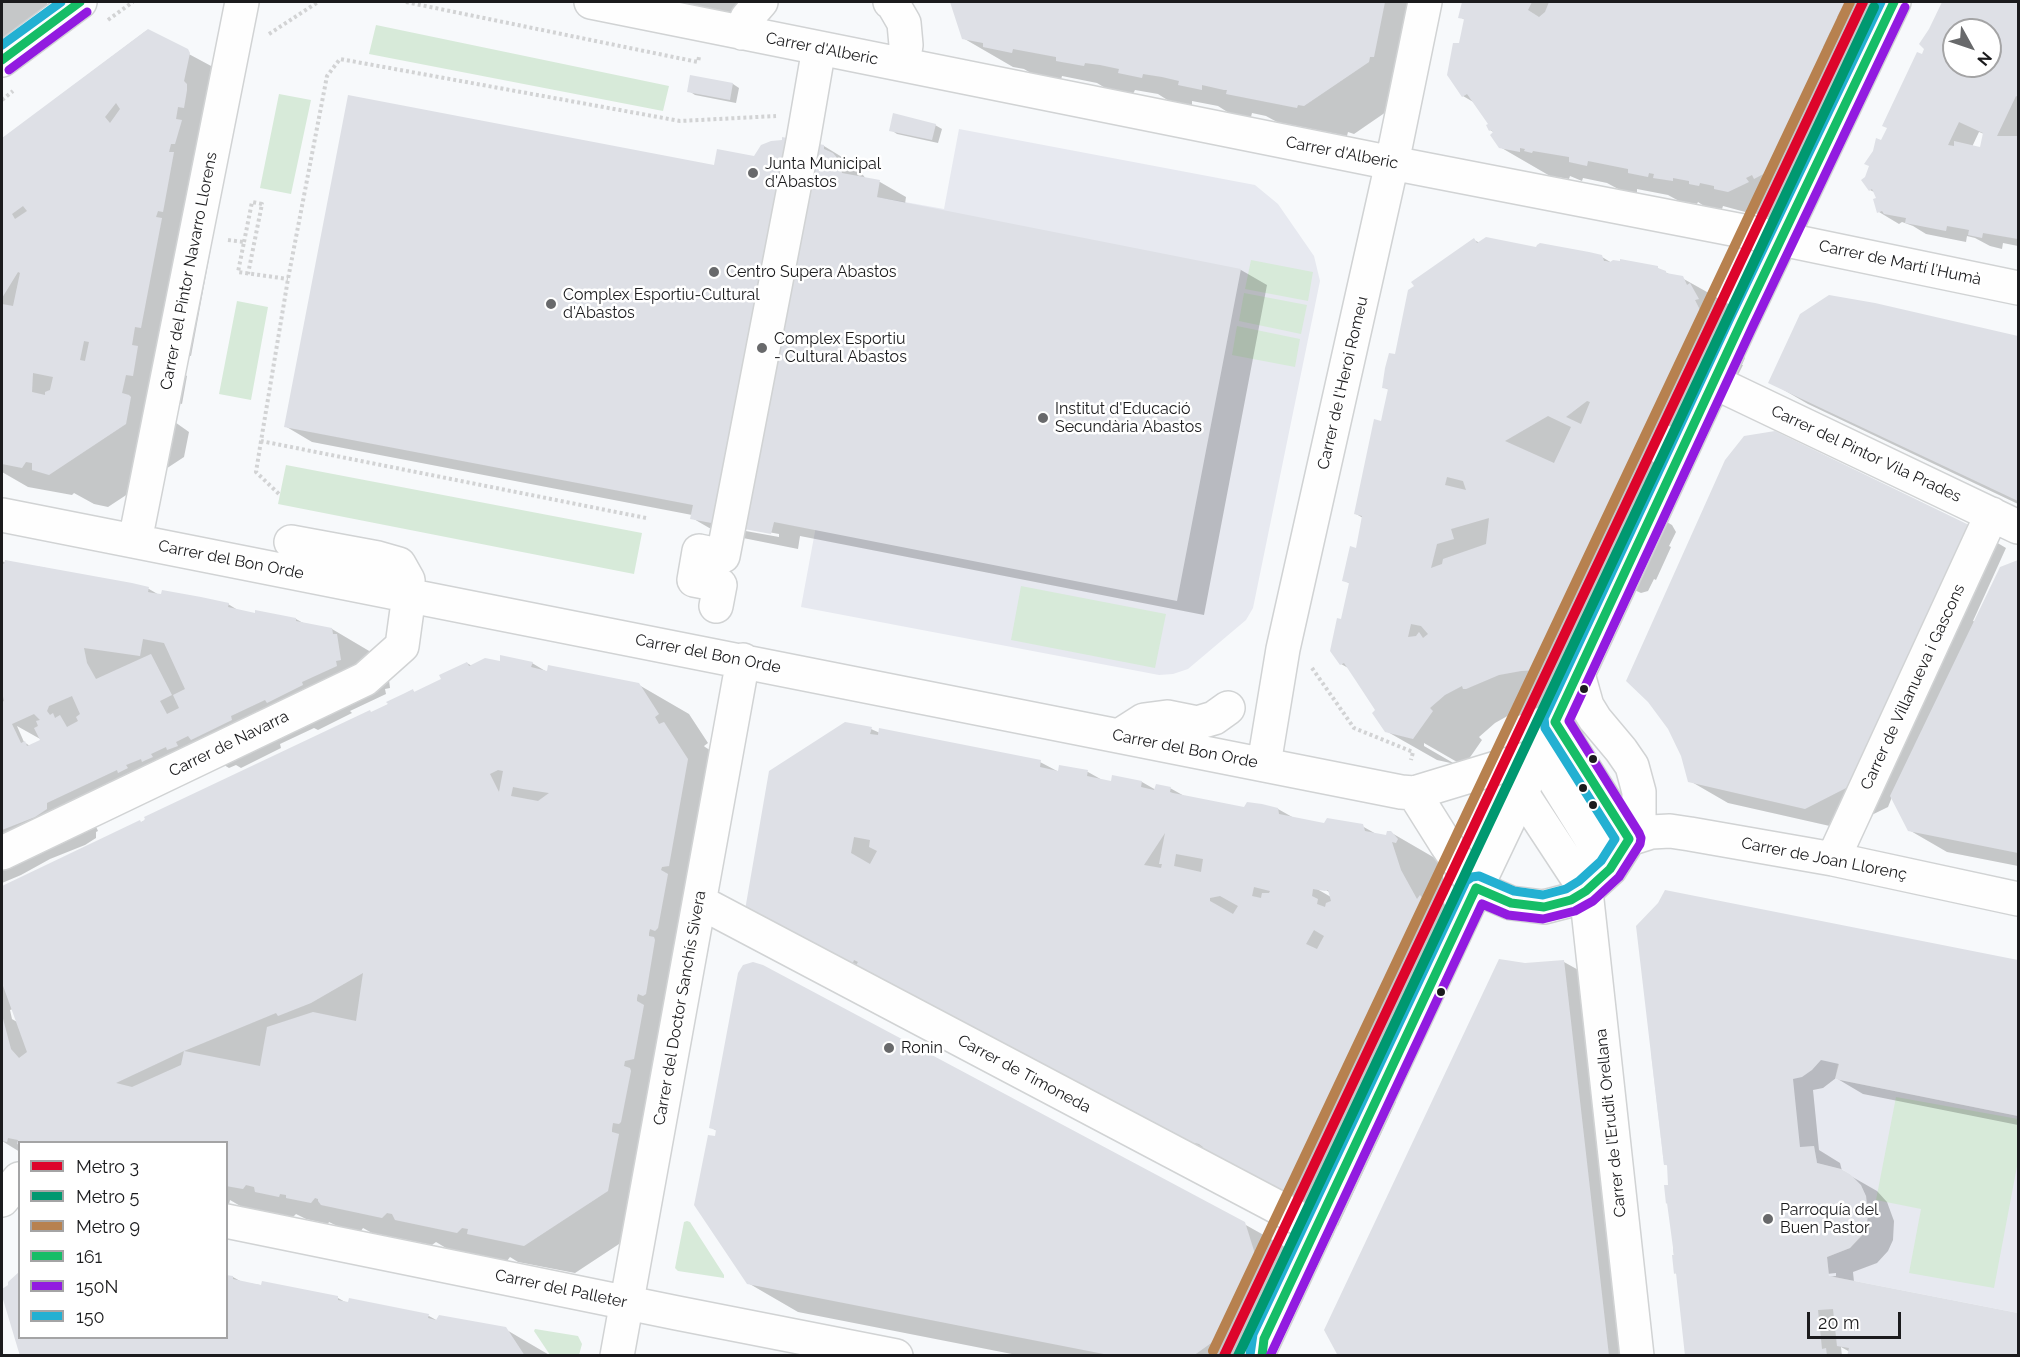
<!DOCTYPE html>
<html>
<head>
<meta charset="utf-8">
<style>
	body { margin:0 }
	#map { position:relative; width:2020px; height:1357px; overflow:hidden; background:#f7f9fb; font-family:Raleway,sans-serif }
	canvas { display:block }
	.frame { position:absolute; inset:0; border:3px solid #1b1b1d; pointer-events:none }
	.legend { position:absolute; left:18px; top:1141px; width:210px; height:198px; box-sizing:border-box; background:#fff; border:2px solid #a4a4a5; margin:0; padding:8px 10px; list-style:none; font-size:18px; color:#1b1b1d }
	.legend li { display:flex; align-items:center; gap:12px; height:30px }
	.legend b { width:30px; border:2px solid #a4a4a5 }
	.north { position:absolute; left:1942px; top:18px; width:60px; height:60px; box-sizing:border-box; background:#fff; border:2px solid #a4a4a5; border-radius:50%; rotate:130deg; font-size:16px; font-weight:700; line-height:24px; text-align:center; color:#1b1b1d }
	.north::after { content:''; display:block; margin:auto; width:21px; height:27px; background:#68696b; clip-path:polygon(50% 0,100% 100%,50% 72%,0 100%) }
	.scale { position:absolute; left:1807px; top:1312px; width:94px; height:27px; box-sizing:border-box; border:3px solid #1b1b1d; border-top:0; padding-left:8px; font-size:18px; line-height:21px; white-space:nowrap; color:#1b1b1d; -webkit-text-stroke:4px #fff; paint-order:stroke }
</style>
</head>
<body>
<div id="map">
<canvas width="2020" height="1357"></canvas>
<div class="frame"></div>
<ul class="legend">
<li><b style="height:8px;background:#dd052b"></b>Metro 3</li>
<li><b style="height:8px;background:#009870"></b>Metro 5</li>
<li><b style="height:8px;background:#b7814f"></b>Metro 9</li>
<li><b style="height:8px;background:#16bd67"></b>161</li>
<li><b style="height:8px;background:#921be0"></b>150N</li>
<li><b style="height:8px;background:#23b0d2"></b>150</li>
</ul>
<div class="north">N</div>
<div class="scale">20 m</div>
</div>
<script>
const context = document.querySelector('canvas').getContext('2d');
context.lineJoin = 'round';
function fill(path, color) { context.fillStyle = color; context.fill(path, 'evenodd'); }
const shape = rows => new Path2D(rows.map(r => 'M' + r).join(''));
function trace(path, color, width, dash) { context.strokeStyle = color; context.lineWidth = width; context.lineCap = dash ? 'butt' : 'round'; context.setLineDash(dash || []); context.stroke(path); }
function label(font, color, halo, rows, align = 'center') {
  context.font = font + ' Raleway,sans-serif'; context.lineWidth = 5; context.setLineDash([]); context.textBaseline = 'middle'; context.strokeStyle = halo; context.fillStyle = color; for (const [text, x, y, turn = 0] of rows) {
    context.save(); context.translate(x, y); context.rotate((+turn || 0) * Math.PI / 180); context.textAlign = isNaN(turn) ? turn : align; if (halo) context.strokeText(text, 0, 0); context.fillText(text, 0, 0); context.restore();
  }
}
const built = shape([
	[959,129,1255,185,1278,204,1314,256,1320,281,1253,608,1246,620,1188,669,1173,674,1159,675,801,607,877,197,944,209],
	[1865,930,1835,1079,2018,1116,2018,1313,1829,1276,1827,1257,1850,1248,1862,1236,1867,1224,1867,1205,1866,1196,1850,1174,1841,1169,1817,1163,1814,1146,1664,1165,1651,1053]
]);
const green = shape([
	[376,25,669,86,663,111,369,54],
	[279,94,311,100,291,194,260,188],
	[1251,260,1313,272,1308,301,1245,289],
	[1244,293,1307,305,1301,334,1239,321],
	[237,301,268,307,251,400,219,394],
	[1237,326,1300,339,1295,367,1232,355],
	[286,465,642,533,634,574,278,504],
	[1021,586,1166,614,1155,668,1011,640],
	[1896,1097,2018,1119,2018,1161,1994,1288,1909,1273,1921,1209,1876,1200],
	[687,1221,690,1222,724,1275,724,1278,678,1271,675,1268,684,1222],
	[535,1329,578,1336,582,1344,579,1355,550,1355,534,1331]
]);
const shadow = shape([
	[2,2,47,2,48,8,2,56],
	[676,2,766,2,759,16,690,9],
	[952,2,1435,2,1418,90,1354,134,1348,132,1347,136,1277,122,1266,116,1252,113,1251,117,1229,113,1218,106,1192,101,1192,105,1169,101,1158,94,1135,90,1133,94,1107,89,1097,83,1062,76,1061,80,1034,75,1024,69,1013,67,963,38],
	[1463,2,1912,2,1886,47,1890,49,1884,61,1880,60,1823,182,1826,184,1819,199,1779,220,1765,217,1749,211,1749,213,1723,206,1722,209,1704,206,1698,202,1697,204,1679,201,1668,195,1637,189,1637,193,1620,190,1607,183,1583,178,1582,181,1570,176,1569,179,1550,176,1500,147,1495,133,1490,130,1490,124,1475,103,1463,96,1449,74,1460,45,1465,20,1460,17],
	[1943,2,2018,2,2018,246,2003,243,2002,249,1990,246,1975,238,1967,236,1966,242,1926,234,1913,226,1902,222,1899,224,1879,212,1878,198,1874,192,1870,190,1867,178,1923,56,1930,30],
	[1954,30,1990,30,1990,66,1954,66],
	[1979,132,1984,134,1981,148,1972,147],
	[146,31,226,74,236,119,233,136,228,134,225,147,230,150,225,172,219,180,223,182,212,239,207,239,206,245,211,248,191,356,185,355,181,372,187,376,182,404,175,402,172,420,189,432,184,457,108,507,94,504,74,493,72,495,28,487,2,472,2,139],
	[733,84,739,88,736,103,695,95,689,91],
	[935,125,942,129,938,143,897,134,891,130],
	[824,146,850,162,850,165,860,171,866,179,880,182,906,197,905,204,1241,270,1267,285,1204,615,800,536,798,549,718,533,692,518,692,515,312,442,285,426,715,167,755,157],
	[718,523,779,534,779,537,718,526],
	[1474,240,1480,243,1602,257,1612,263,1657,268,1671,275,1682,278,1732,306,1742,353,1745,358,1742,365,1743,365,1722,407,1717,408,1688,435,1663,423,1647,458,1660,466,1641,507,1672,525,1676,532,1669,546,1671,547,1656,580,1654,579,1648,591,1641,593,1619,583,1592,672,1596,675,1597,678,1587,698,1549,703,1516,717,1511,714,1495,723,1479,737,1482,740,1464,766,1424,743,1424,746,1455,764,1437,760,1386,731,1377,711,1350,669,1341,664,1343,621,1350,584,1344,580,1357,549,1363,518,1356,514,1382,423,1389,390,1383,387,1396,356],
	[2007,335,2018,338,2018,504,1808,404,1770,382],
	[1969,526,2006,548,1973,621,1976,622,2001,568,2018,562,2018,866,1947,852,1909,830,1892,797,1888,807,1843,829,1728,803,1690,781],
	[2,561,6,563,41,567,149,589,161,596,228,604,241,612,296,619,305,624,332,629,381,658,387,664,390,688,385,689,386,694,350,711,352,713,318,730,314,728,280,744,281,748,241,768,236,765,229,768,214,759,89,811,98,831,96,832,96,838,85,845,50,859,21,875,2,883],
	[17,726,42,740,30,746,24,742],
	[467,663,472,666,532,663,547,672,639,685,689,714,708,743,704,746,705,747,713,752,737,788,707,957,705,958,703,967,704,969,695,1022,686,1030,693,1035,683,1087,674,1089,657,1219,575,1273,518,1262,510,1257,507,1261,446,1248,436,1242,432,1245,372,1233,363,1228,361,1231,337,1226,329,1222,328,1224,306,1219,296,1214,293,1217,242,1207,230,1200,229,1204,226,1203,226,1142,20,1142,20,1152,2,1141,2,888,372,713,413,691,416,693,443,680],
	[13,1009,17,1022,12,1019,10,1010],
	[871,729,880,733,1040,762,1059,772,1088,772,1104,781,1142,782,1156,790,1170,788,1186,797,1244,809,1278,809,1294,818,1325,825,1362,826,1378,835,1387,837,1390,832,1440,861,1446,871,1441,870,1448,894,1441,897,1450,915,1419,1041,1422,1042,1417,1053,1410,1059,1413,1061,1409,1072,1405,1070,1391,1099,1396,1102,1338,1226,805,942],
	[1319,886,1331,893,1331,897,1317,889],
	[1864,931,2018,961,2018,1125,1863,1094,1836,1078,1823,1088,1813,1090,1819,1150,1840,1163,1842,1171,1877,1191,1887,1202,1894,1221,1893,1240,1888,1251,1877,1263,1853,1272,1854,1282,2018,1315,2018,1356,1849,1356,1850,1352,1841,1347,1842,1356,1687,1356,1677,1274,1675,1273,1668,1166,1665,1164],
	[1836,1273,1836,1276,1744,1286,1741,1283],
	[1564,962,1591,977,1634,1356,1340,1356,1524,965],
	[710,1127,1244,1224,1294,1252,1270,1356,1022,1356,798,1312,748,1283,716,1138,717,1131],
	[233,1277,242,1282,338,1298,347,1303,429,1316,438,1321,505,1329,551,1356,21,1356,2,1291,10,1286,20,1338,226,1338]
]);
const building = shape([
	[950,2,1385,2,1374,57,1370,57,1369,62,1304,106,1298,105,1297,108,1226,94,1227,90,1224,90,1202,85,1202,90,1178,85,1179,81,1162,77,1143,74,1142,78,1118,73,1119,69,1100,65,1085,63,1084,66,1056,61,1056,57,1013,49,1012,53,983,47,983,43,962,39],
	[1462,2,1532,2,1528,10,1539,17,1545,12,1549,2,1849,2,1844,13,1840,11,1837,17,1842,19,1834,34,1830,32,1823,47,1826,48,1827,54,1793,126,1791,129,1785,128,1784,132,1785,133,1774,153,1777,154,1769,171,1754,179,1752,175,1746,178,1749,182,1728,192,1714,189,1714,186,1700,183,1699,186,1689,184,1689,181,1673,178,1673,181,1653,178,1654,174,1649,173,1648,177,1628,173,1628,169,1588,161,1587,166,1569,162,1569,157,1533,151,1532,153,1524,151,1525,149,1520,148,1520,152,1499,148,1490,135,1493,132,1491,130,1489,131,1486,125,1488,124,1467,94,1462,97,1447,75,1453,43,1459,43,1464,19,1458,18],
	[1942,2,2018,2,2018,97,2016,96,1997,136,2018,136,2018,239,1983,233,1982,238,1968,235,1969,230,1964,229,1947,226,1946,231,1905,223,1906,218,1884,214,1882,211,1877,213,1873,199,1876,198,1872,189,1869,191,1861,180,1865,177,1869,166,1864,164,1873,151,1876,138,1881,140,1887,128,1882,126,1917,52,1922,54,1924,49,1919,44,1929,29],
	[1954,30,1990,30,1990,66,1954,66],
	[1959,122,1983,133,1980,147,1954,141,1954,146,1948,145],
	[148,29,188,49,190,53,184,81,187,84,187,90,184,108,178,107,176,119,182,120,175,144,171,144,169,152,174,152,163,212,158,211,156,217,162,218,141,328,135,327,132,345,138,346,133,376,126,375,122,393,129,395,131,397,126,424,49,475,32,470,32,463,26,462,22,468,2,464,2,304,13,306,20,273,18,272,2,298,2,138],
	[116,103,120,109,110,123,105,117],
	[23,206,27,211,15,219,12,214],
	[84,341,89,342,85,361,80,360],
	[33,373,53,377,50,390,45,392,45,395,32,392],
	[690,75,733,83,730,100,687,92],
	[348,95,714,165,717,149,754,156,761,145,771,141,782,140,782,137,824,145,824,149,833,153,839,160,842,173,880,180,877,197,1241,269,1177,601,774,522,771,534,690,519,693,505,284,427],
	[893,113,936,124,932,140,889,131],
	[1486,237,1536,247,1537,245,1540,243,1589,252,1602,255,1604,261,1606,261,1610,262,1613,260,1620,261,1620,259,1658,266,1658,268,1666,271,1666,273,1683,276,1687,285,1690,283,1699,299,1695,300,1700,310,1693,324,1696,328,1693,335,1695,336,1677,373,1672,380,1667,380,1660,394,1664,396,1663,399,1656,412,1652,411,1614,492,1618,497,1612,511,1614,512,1597,548,1595,547,1590,558,1583,558,1577,572,1581,574,1575,587,1571,585,1569,589,1571,590,1569,595,1567,598,1565,597,1563,601,1565,603,1561,611,1559,610,1557,614,1560,616,1554,628,1551,627,1545,638,1543,643,1547,644,1548,649,1538,670,1521,671,1499,675,1466,689,1463,689,1462,686,1445,695,1430,708,1433,711,1413,739,1385,732,1372,713,1375,710,1356,681,1344,663,1340,665,1330,651,1337,618,1341,619,1349,583,1342,581,1350,546,1356,548,1362,516,1354,514,1374,419,1381,421,1384,407,1388,389,1382,388,1385,368,1389,353,1395,354,1408,290,1414,286,1411,282,1474,238,1477,243],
	[1587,401,1590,402,1581,424,1566,417],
	[1548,416,1571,427,1554,463,1505,441],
	[1447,477,1463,481,1466,490,1445,485],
	[1489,518,1486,544,1443,559,1442,564,1431,568,1437,544,1454,539,1451,529],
	[1411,624,1421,626,1428,634,1423,638,1419,632,1416,636,1408,637],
	[1829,295,1875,303,2018,336,2018,501,1768,383,1800,314],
	[1775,431,1969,525,1850,786,1805,809,1688,782,1681,756,1668,729,1648,702,1626,681,1725,460,1744,436],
	[5,560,132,583,149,587,148,592,153,593,161,594,162,590,201,597,229,603,228,607,255,613,255,610,296,618,296,621,332,628,333,634,337,634,341,660,336,661,337,666,302,682,303,685,267,703,265,700,231,716,232,720,191,740,188,736,176,742,178,746,167,750,166,747,151,754,153,757,146,760,142,762,141,759,126,765,128,768,118,773,117,770,49,802,47,803,47,809,35,817,2,830,2,702,4,701,2,692,2,563,4,564],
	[143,639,164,643,185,689,173,695,179,708,167,714,160,701,172,695,151,654,96,679,87,663,84,648,140,656],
	[72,696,80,714,76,717,78,721,67,727,60,715,55,718,53,713,50,715,47,711,49,706],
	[34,714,40,720,36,721,38,726,34,728,40,740,27,746,25,741,21,743,12,724],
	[2018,560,2018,853,1908,831,1890,796,2000,567],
	[500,655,533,662,531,667,547,671,548,665,639,683,659,714,655,717,659,724,664,722,688,759,669,866,662,867,661,870,668,874,658,928,655,931,650,929,649,933,649,936,654,937,655,940,646,994,643,996,638,994,637,998,637,1001,644,1005,634,1059,625,1061,624,1066,630,1068,631,1071,621,1122,619,1124,613,1123,612,1129,612,1132,619,1134,608,1191,524,1246,467,1234,468,1229,462,1228,457,1233,395,1220,392,1214,387,1213,382,1218,321,1205,318,1201,318,1199,315,1198,311,1203,286,1198,286,1195,280,1194,279,1197,255,1192,254,1187,246,1185,243,1189,226,1186,226,1142,20,1142,20,1145,17,1144,18,1140,8,1138,7,1142,2,1141,2,1015,11,1049,19,1058,27,1052,2,983,2,886,140,820,141,822,143,821,145,819,144,817,370,710,371,712,388,704,386,702,403,694,413,689,414,692,441,679,439,675,467,662,469,666,485,658,500,661],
	[498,770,503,771,499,792,490,774],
	[513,787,523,789,549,793,538,801,511,796],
	[363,973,356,1021,313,1012,267,1027,260,1066,184,1051,276,1013,278,1016,311,1003],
	[184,1051,181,1065,132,1087,116,1083],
	[845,722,872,727,870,734,878,735,879,728,1041,760,1040,767,1058,771,1059,765,1088,770,1087,776,1111,781,1112,775,1142,781,1141,787,1154,790,1156,784,1171,787,1170,792,1173,793,1244,807,1247,802,1262,804,1278,808,1279,814,1324,823,1327,818,1363,824,1365,831,1386,835,1387,831,1391,831,1398,839,1396,843,1392,842,1401,870,1417,899,1420,895,1423,899,1423,913,1418,909,1370,1011,1373,1013,1367,1026,1364,1024,1361,1030,1364,1031,1359,1045,1355,1043,1342,1069,1347,1072,1288,1199,1200,1152,1203,1147,1199,1144,1195,1143,1193,1148,855,967,858,962,854,960,852,965,745,910,769,771],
	[1165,833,1159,864,1162,864,1161,868,1144,865],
	[854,837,870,840,869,847,877,851,870,864,851,853],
	[1176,854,1203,859,1201,872,1174,866],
	[1254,887,1270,891,1269,893,1262,893,1261,898,1252,896],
	[1313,889,1325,891,1328,890,1331,901,1326,903,1325,907,1317,904,1318,899,1312,896],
	[1220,896,1238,906,1233,914,1210,901,1210,898],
	[1314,930,1324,936,1317,949,1306,944],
	[1665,890,2018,960,2018,1116,1835,1079,1839,1064,1821,1060,1812,1070,1802,1077,1793,1079,1800,1147,1814,1146,1817,1163,1841,1169,1850,1174,1861,1185,1866,1196,1868,1214,1867,1224,1862,1235,1850,1248,1827,1257,1829,1276,2018,1313,2018,1356,1847,1356,1849,1348,1837,1346,1833,1309,1818,1310,1822,1349,1826,1348,1827,1356,1685,1356,1676,1273,1674,1274,1672,1255,1674,1255,1667,1203,1666,1204,1664,1185,1668,1185,1667,1165,1664,1165,1636,926,1658,903],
	[1499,959,1525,963,1564,960,1609,1356,1338,1356,1324,1330],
	[753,962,763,965,1245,1222,1255,1254,1214,1341,1193,1356,1114,1356,747,1284,694,1205,708,1135,715,1136,716,1130,709,1128,738,973,743,965],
	[20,1271,20,1338,226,1338,226,1275,233,1276,233,1279,261,1285,262,1281,338,1296,338,1300,348,1302,349,1298,429,1314,428,1318,436,1320,439,1315,506,1327,525,1356,20,1356,2,1296,2,1289,8,1285,8,1282]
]);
const path = shape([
	[406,2,688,60,698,62,699,57],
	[108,20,133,2],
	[269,34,318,2],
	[2,100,13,91],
	[228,240,244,242,238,272,288,279],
	[244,242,252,202,262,204,248,274],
	[261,441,256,472,280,495],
	[646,518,261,441,288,279,327,76,340,59,680,121,776,116],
	[1312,668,1354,728,1413,752,1411,760]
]);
const minor = shape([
	[591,2,1392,163,1748,232,2018,288],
	[890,2,893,4,904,23,906,45,903,64],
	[742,33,747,18,761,2],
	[1714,382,2018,527],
	[2,515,1401,792,1414,793,1539,755,1610,869],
	[135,541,242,2],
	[716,606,720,585,694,580,699,551,723,556,803,141,819,48],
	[1555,722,1629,839],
	[1119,736,1144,720,1167,717,1197,723,1214,718,1228,708],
	[1264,764,1283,649,1392,163,1425,2],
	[1521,792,1586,891,1637,1356],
	[1414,793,1446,844,1476,888,1511,903,1544,907,1571,900,1586,891,1610,869,1629,839,1639,819,1639,792,1632,766,1621,750,1595,719,1587,706,1578,674],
	[1629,839,1651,832,1670,831,1690,834,1833,859,2018,899],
	[2,853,365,679,402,646,409,595,408,580,399,564,378,558,291,542],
	[1833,859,1992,514],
	[700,902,1317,1228],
	[2,1200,19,1179],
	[226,1221,677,1313,896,1356],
	[617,1356,743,660]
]);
const major = shape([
	[2,60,80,2],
	[1257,1356,1460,922,1578,674,1741,323,1894,2]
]);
const bus1 = shape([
	[2,60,80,2],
	[1555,722,1741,323,1894,2],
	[1555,722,1629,839],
	[1476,888,1511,903,1544,907,1571,900,1586,891,1610,869,1629,839],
	[1262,1356,1264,1339,1476,888]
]);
const bus2 = shape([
	[9,70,87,12],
	[1270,1356,1482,904,1508,915,1543,919,1575,911,1593,901,1619,877,1640,844,1641,838,1639,833,1569,721,1752,328,1905,7]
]);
const bus3 = shape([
	[2,45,61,2],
	[1250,1355,1253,1334,1466,881,1472,877,1479,876,1514,891,1543,895,1566,889,1579,881,1601,861,1615,839,1545,728,1544,718,1730,318,1881,2]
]);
const metro1 = shape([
	[1224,1356,1863,2]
]);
const metro2 = shape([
	[1238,1356,1874,7]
]);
const metro3 = shape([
	[1213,1351,1850,2]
]);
const markers = [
	[753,173,6,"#68696b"],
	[714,272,6,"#68696b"],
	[551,304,6,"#68696b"],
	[762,348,6,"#68696b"],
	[1043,418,6,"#68696b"],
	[1584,689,5,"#1b1b1d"],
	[1593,759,5,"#1b1b1d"],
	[1583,788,5,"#1b1b1d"],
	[1593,805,5,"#1b1b1d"],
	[1441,992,5,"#1b1b1d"],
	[889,1048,6,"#68696b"],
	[1768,1219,6,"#68696b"]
];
const streetNames = [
	["Carrer d'Alberic",822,49,11],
	["Carrer d'Alberic",1342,153,11],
	["Carrer de Martí l’Humà",1900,263,12],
	["Carrer del Pintor Navarro Llorens",189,271,-79],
	["Carrer de l'Heroi Romeu",1343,383,-77],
	["Carrer del Pintor Vila Prades",1866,454,25],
	["Carrer del Bon Orde",231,560,11],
	["Carrer del Bon Orde",708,654,11],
	["Carrer de Villanueva i Gascons",1913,687,-65],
	["Carrer de Navarra",229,744,-26],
	["Carrer del Bon Orde",1185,749,11],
	["Carrer de Joan Llorenç",1824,859,11],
	["Carrer del Doctor Sanchís Sivera",680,1008,-80],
	["Carrer de Timoneda",1024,1074,28],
	["Carrer de l’Erudit Orellana",1611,1123,-96],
	["Carrer del Palleter",561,1289,12]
];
const poiNames = [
	["Junta Municipal",765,164],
	["d'Abastos",765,182],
	["Centro Supera Abastos",726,272],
	["Complex Esportiu-Cultural",563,295],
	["d'Abastos",563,313],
	["Complex Esportiu",774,339],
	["- Cultural Abastos",774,357],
	["Institut d'Educació",1055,409],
	["Secundària Abastos",1055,427],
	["Ronin",901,1048],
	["Parroquía del",1780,1210],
	["Buen Pastor",1780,1228]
];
fill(built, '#e7e9f0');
fill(green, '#d7ead9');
fill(shadow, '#0003');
fill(building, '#dee0e6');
trace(minor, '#d1d3d4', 36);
trace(major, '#d1d3d4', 36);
trace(path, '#d2d3d4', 4, [3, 3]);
trace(minor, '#fefefe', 33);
trace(major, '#fefefe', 33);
trace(bus1, '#16bd67', 9);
trace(bus2, '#921be0', 9);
trace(bus3, '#23b0d2', 9);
trace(metro1, '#dd052b', 10);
trace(metro2, '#009870', 10);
trace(metro3, '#b7814f', 10);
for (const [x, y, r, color] of markers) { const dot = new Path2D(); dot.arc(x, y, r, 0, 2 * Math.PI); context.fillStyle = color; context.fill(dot); trace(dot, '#fff', 2); }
label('16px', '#1b1b1d', '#fff', streetNames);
label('16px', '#1b1b1d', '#fff', poiNames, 'left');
</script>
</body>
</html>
